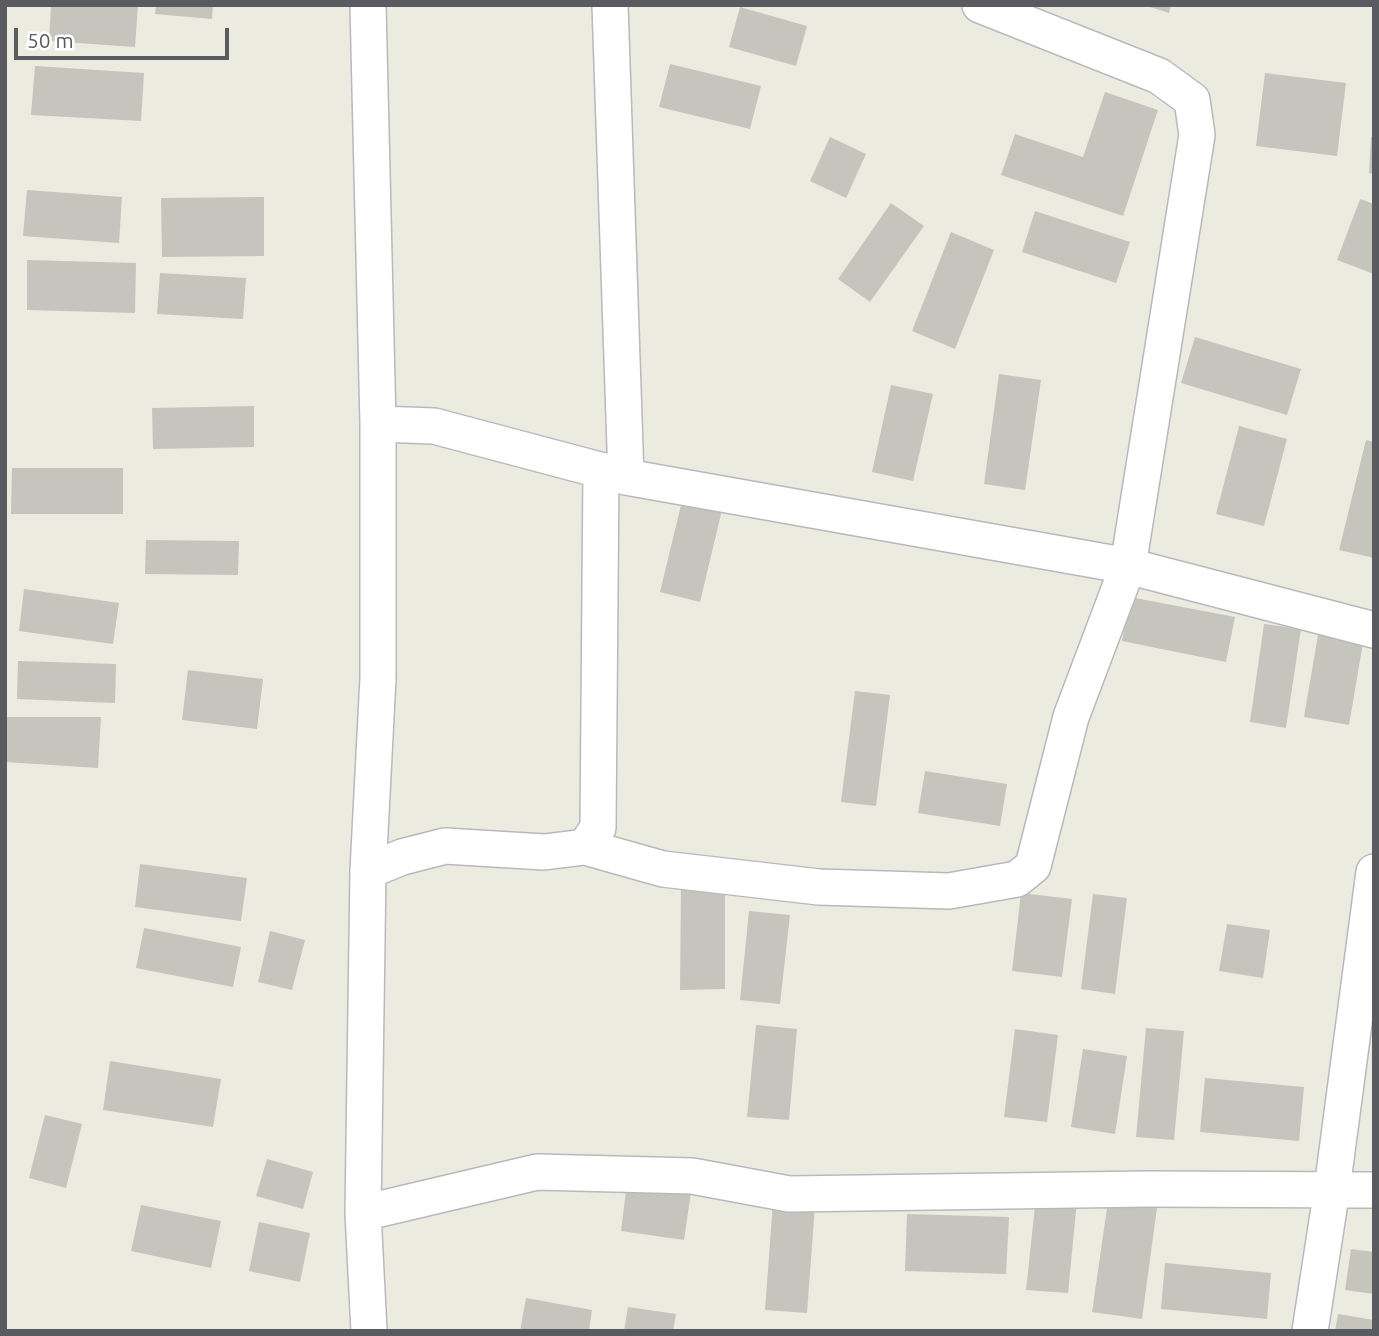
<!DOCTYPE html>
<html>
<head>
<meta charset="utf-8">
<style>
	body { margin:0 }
	#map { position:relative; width:1379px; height:1336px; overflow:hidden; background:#ebebe0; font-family:Ubuntu,sans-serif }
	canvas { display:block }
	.frame { position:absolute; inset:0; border:7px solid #595b60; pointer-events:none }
	.scale { position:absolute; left:14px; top:28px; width:215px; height:32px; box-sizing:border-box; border:4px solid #595b60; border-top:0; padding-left:9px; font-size:21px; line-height:24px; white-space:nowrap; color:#595b60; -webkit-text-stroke:5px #fff; paint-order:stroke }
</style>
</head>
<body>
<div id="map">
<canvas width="1379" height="1336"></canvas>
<div class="frame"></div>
<div class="scale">50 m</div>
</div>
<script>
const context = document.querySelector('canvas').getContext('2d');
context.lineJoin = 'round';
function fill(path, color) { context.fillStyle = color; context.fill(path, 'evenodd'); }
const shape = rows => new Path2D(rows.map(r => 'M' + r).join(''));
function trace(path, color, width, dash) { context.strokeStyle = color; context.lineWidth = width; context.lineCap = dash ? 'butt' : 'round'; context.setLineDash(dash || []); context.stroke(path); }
const building = shape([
	[51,5,138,5,135,47,49,41],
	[156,5,213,5,212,19,155,14],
	[1144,5,1171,5,1169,13],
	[740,7,807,26,796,66,729,47],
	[670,64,761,86,750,129,659,107],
	[35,66,144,73,141,121,31,115],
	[1265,73,1346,83,1337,156,1256,146],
	[1105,92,1158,110,1123,216,1001,175,1015,134,1083,157],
	[830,137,866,154,846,198,810,181],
	[1371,137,1374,137,1374,174,1369,173],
	[27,190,122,197,119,243,23,236],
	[264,197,264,256,162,257,161,198],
	[1360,199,1374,204,1374,274,1337,260],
	[891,203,924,226,870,302,838,279],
	[1035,211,1130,242,1116,283,1022,252],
	[951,232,994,250,955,349,912,331],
	[27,260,136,263,135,313,27,310],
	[160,273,246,278,243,319,157,314],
	[1195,337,1301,369,1287,415,1181,383],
	[999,374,1041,380,1025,490,984,484],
	[891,385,933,394,913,481,872,472],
	[254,406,254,447,153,449,152,408],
	[1239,426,1287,439,1264,526,1216,514],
	[1366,440,1374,442,1374,558,1339,550],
	[12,468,123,468,123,514,11,514],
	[682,501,722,510,700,602,660,592],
	[146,540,239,541,238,575,145,574],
	[24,589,119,603,113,644,19,631],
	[1130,597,1235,617,1226,662,1122,641],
	[1264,624,1301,629,1286,728,1250,722],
	[1318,635,1363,643,1349,725,1304,717],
	[18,661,116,664,115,703,17,699],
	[188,670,263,679,257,729,182,720],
	[855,691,890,695,876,806,841,802],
	[5,717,101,717,98,768,5,762],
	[925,771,1007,784,1000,826,918,813],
	[140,864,247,878,241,921,135,907],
	[681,886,725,886,725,989,680,990],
	[1021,893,1072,899,1062,977,1012,971],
	[1093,894,1127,898,1115,994,1081,989],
	[749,911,790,915,780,1004,740,1000],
	[1227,924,1270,930,1263,978,1219,971],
	[144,928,241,947,233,987,136,968],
	[270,931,305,940,292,990,258,982],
	[756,1025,797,1029,789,1120,747,1117],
	[1146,1028,1184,1031,1174,1140,1136,1137],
	[1015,1029,1058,1035,1047,1122,1004,1117],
	[1083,1049,1127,1056,1115,1134,1071,1127],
	[110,1061,221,1079,213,1127,103,1110],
	[1205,1078,1304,1087,1299,1141,1200,1132],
	[45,1115,82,1124,66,1188,29,1178],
	[267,1159,313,1172,303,1209,256,1196],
	[627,1183,691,1192,684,1240,621,1231],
	[1109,1194,1158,1200,1142,1319,1092,1312],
	[1036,1197,1077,1201,1068,1293,1026,1290],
	[773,1202,815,1205,807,1313,765,1310],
	[141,1205,221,1221,211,1268,131,1251],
	[907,1214,1009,1217,1006,1274,905,1271],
	[259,1222,310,1233,300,1282,249,1271],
	[1351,1249,1374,1252,1374,1294,1345,1290],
	[1165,1263,1271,1273,1267,1319,1161,1309],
	[526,1298,592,1310,589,1331,520,1331],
	[628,1307,676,1314,673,1331,624,1331],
	[1338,1314,1374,1320,1374,1331,1335,1331]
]);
const minor = shape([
	[368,5,378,424,378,678,368,871,363,1213,369,1331],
	[610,5,626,477],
	[378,424,434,426,626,477,1128,566,1374,630],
	[585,847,598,828,601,470],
	[368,871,402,857,445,846,544,852,585,847,663,869,819,887,949,891,1017,879,1033,866,1071,717,1128,566,1197,135,1192,100,1159,76,980,5],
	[363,1213,537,1172,692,1176,789,1194,1148,1189,1374,1190],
	[1310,1331,1332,1189,1374,872]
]);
fill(building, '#c6c5bd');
trace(minor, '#b8b9be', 38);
trace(minor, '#fff', 35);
</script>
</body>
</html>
